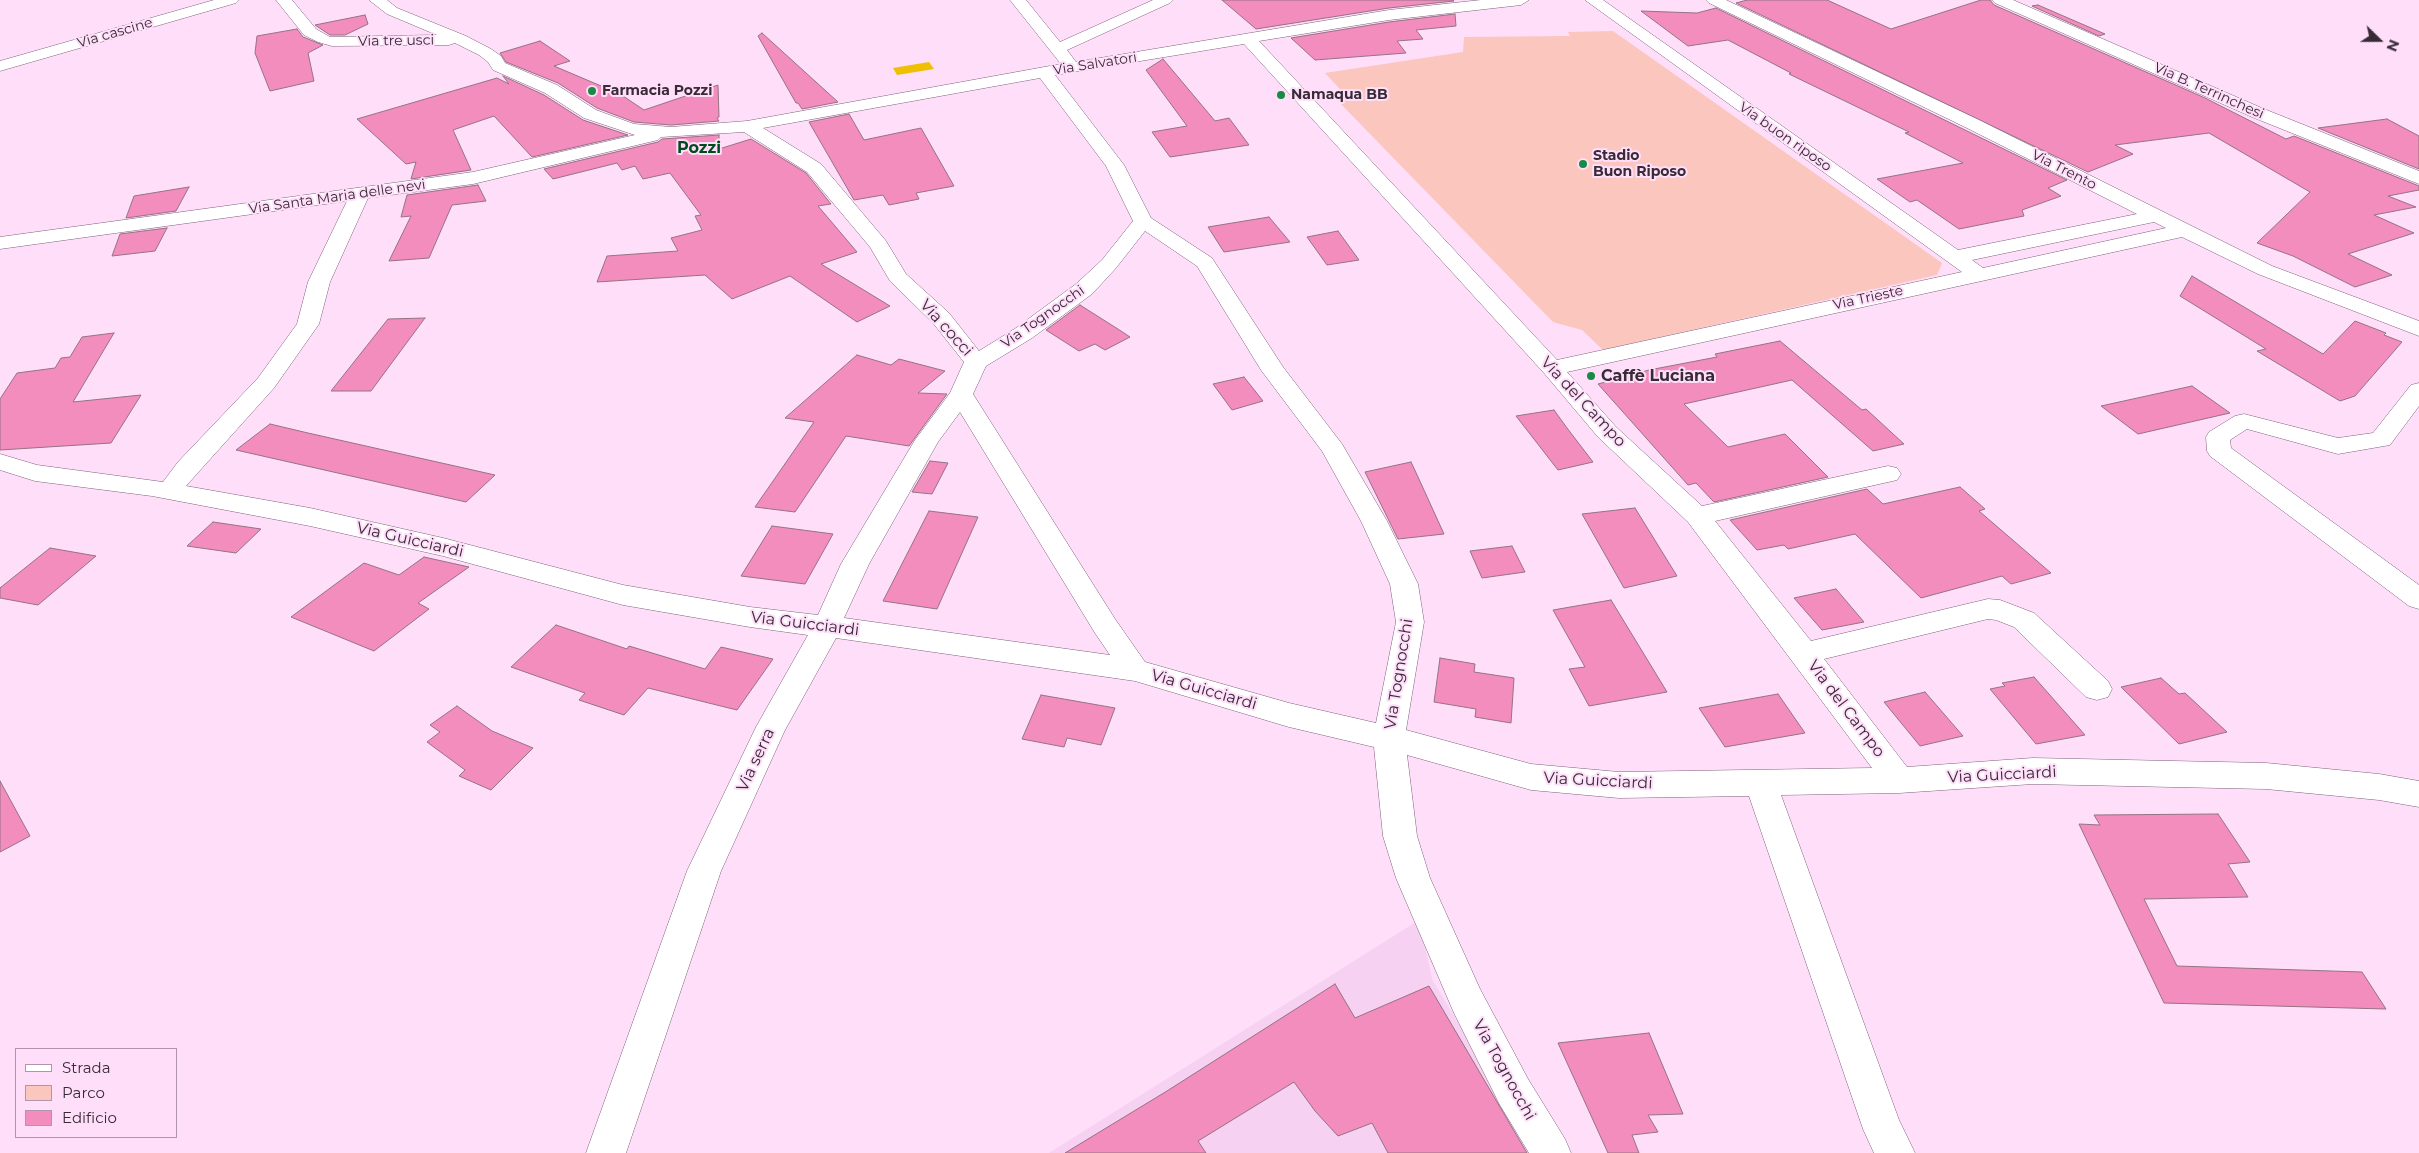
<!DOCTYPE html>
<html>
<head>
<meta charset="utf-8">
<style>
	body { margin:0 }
	#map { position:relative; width:2419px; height:1153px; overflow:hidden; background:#ffdefa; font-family:Montserrat,sans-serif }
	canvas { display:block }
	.legend { position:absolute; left:15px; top:1048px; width:162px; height:90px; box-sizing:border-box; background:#ffdefa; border:1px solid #af96ac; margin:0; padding:6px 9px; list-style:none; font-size:15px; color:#382b36 }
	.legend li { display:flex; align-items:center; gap:10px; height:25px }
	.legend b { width:25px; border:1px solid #af96ac }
	.north { position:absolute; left:2354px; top:15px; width:50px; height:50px; -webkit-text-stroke:4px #ffdefa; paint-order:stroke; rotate:112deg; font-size:14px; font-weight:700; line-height:20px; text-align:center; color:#382b36 }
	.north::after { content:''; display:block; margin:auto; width:18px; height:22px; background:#382b36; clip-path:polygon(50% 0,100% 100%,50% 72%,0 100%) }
</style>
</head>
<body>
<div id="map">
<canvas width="2419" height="1153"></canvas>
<ul class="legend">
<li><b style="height:6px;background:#fff"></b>Strada</li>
<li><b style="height:14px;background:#fac6bd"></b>Parco</li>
<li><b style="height:14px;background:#f28dbe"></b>Edificio</li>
</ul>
<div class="north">N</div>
</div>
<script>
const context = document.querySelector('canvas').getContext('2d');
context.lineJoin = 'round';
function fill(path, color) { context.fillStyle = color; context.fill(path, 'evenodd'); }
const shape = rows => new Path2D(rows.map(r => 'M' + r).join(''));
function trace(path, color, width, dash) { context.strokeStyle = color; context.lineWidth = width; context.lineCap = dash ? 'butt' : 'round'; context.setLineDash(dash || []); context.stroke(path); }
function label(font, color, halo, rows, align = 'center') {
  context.font = font + ' Montserrat,sans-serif'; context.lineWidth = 4; context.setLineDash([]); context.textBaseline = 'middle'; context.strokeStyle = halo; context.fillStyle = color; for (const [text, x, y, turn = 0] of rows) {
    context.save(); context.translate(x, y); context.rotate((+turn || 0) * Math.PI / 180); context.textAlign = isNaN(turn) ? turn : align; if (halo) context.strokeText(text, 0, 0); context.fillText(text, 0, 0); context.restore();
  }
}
const built = shape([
	[1419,920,1432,979,1535,1153,1049,1153]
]);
const green = shape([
	[1613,31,1942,263,1937,275,1603,350,1582,330,1553,322,1337,100,1348,98,1325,73,1463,52,1464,37,1570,36,1568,32]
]);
const water = shape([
	[929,62,934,69,897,75,893,68]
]);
const building = shape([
	[1222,0,1453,0,1454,1,1389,8,1256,29,1222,0],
	[1747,0,1827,0,1891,29,1981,0,1990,0,1994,5,2205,98,2286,139,2294,136,2419,186,2419,190,2388,196,2416,207,2374,215,2414,233,2348,254,2392,275,2355,287,2293,256,2257,243,2310,192,2209,133,2115,145,2133,154,2088,172,1736,3,1747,0],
	[2038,5,2105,34,2099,36,2032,6,2038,5],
	[1716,8,2067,180,2048,188,2061,196,2022,210,2024,216,1959,229,1917,200,1910,202,1877,179,1963,163,1905,133,1909,132,1789,74,1791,73,1728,40,1688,46,1641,11,1697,13,1716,8],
	[1455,14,1456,26,1416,30,1423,39,1397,41,1406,53,1315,60,1291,38,1389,22,1455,14],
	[365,15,368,24,345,35,330,35,315,25,365,15],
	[297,29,303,37,323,45,308,53,314,81,270,91,255,53,257,36,297,29],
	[762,33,838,102,802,109,798,103,796,103,758,36,762,33],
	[540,41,570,61,554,66,620,94,644,110,718,85,719,117,717,118,719,121,671,125,634,122,597,108,558,83,506,62,500,53,540,41],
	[1163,59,1215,121,1229,118,1249,145,1170,157,1152,132,1187,126,1146,70,1163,59],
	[503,76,544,95,583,120,628,135,532,157,494,116,453,130,471,170,411,179,416,162,406,164,357,119,497,78,509,84,503,76],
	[849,114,864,140,921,128,954,186,916,193,919,199,889,205,883,195,854,200,809,122,849,114],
	[2387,119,2419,136,2419,169,2318,128,2387,119],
	[719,135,719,149,751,139,806,173,831,204,818,206,857,252,821,264,890,306,857,322,790,276,732,299,705,275,597,282,607,256,678,251,671,238,702,230,695,216,701,215,670,173,643,179,635,166,622,170,617,163,553,179,544,169,658,142,662,139,719,135],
	[478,185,486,201,452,205,429,258,389,261,411,216,401,217,407,195,478,185],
	[189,187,176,211,126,218,134,196,189,187],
	[1269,217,1290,242,1224,252,1208,227,1269,217],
	[167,228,155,251,112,256,120,234,167,228],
	[1338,231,1359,260,1327,265,1307,237,1338,231],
	[2192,276,2323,354,2355,321,2386,333,2384,335,2402,342,2355,396,2340,401,2257,351,2266,349,2180,296,2192,276],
	[1080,305,1121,331,1130,337,1105,350,1095,344,1079,351,1046,330,1080,305],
	[425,318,371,391,331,391,388,319,425,318],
	[114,333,73,402,141,395,111,443,0,450,0,399,17,373,55,368,61,358,70,357,82,337,114,333],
	[1780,341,1862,410,1866,409,1904,444,1873,451,1792,380,1684,404,1728,447,1785,434,1828,477,1714,502,1696,483,1688,485,1598,384,1649,370,1717,357,1715,354,1780,341],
	[857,355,891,365,899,359,945,371,918,393,947,394,909,446,846,436,795,512,755,507,814,422,785,418,857,355],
	[1244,377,1263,401,1232,410,1213,384,1244,377],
	[2192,386,2230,413,2138,434,2101,406,2192,386],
	[1554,410,1567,428,1593,462,1558,470,1516,416,1554,410],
	[270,424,308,433,495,475,466,502,236,450,270,424],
	[930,461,948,463,932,494,912,492,930,461],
	[1411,462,1418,477,1444,534,1398,539,1365,472,1411,462],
	[1960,487,1985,509,1979,511,2051,573,2011,584,2002,576,1921,598,1855,534,1788,549,1784,545,1757,550,1730,520,1867,489,1883,504,1960,487],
	[1635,508,1677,576,1624,588,1582,514,1635,508],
	[929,511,978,517,937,609,883,601,929,511],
	[213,522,261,529,236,553,187,546,213,522],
	[772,526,833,534,805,584,741,576,772,526],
	[1512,546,1525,572,1482,578,1470,551,1512,546],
	[50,548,96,556,38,605,0,598,0,588,50,548],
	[424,557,469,567,418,603,429,609,374,651,291,617,364,563,399,575,424,557],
	[1836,589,1864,622,1822,630,1794,598,1836,589],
	[1611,600,1667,692,1589,706,1569,669,1585,667,1553,610,1611,600],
	[556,625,627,649,629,646,705,669,721,647,773,659,737,710,648,688,624,715,579,700,585,693,511,667,556,625],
	[1440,658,1475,664,1474,672,1514,678,1511,723,1475,717,1476,709,1434,702,1440,658],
	[2034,677,2085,735,2036,744,1990,689,2005,686,2002,683,2034,677],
	[2161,678,2179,694,2185,693,2227,732,2179,744,2121,687,2161,678],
	[1925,692,1963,736,1920,746,1884,702,1925,692],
	[1778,694,1805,733,1725,747,1699,708,1778,694],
	[1041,695,1115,708,1101,745,1067,738,1064,747,1022,739,1041,695],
	[457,706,492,731,533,748,491,790,459,776,465,770,427,742,440,732,430,725,457,706],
	[0,781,30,836,0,852,0,781],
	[2218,814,2250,862,2228,864,2248,897,2144,899,2177,966,2362,972,2386,1009,2164,1003,2079,824,2100,825,2094,815,2218,814],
	[1335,984,1355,1018,1429,986,1527,1153,1388,1153,1372,1123,1338,1136,1315,1111,1294,1082,1198,1141,1206,1153,1065,1153,1167,1091,1335,984],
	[1649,1033,1683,1114,1648,1115,1658,1132,1632,1135,1639,1153,1608,1153,1558,1043,1649,1033]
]);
const minor = shape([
	[214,0,239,0,236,3,0,71,0,61,214,0],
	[276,0,292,0,316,29,330,37,437,35,387,14,369,0,387,0,397,8,466,36,491,49,501,56,505,63,557,85,596,110,634,124,671,127,747,121,1061,64,1010,0,1026,0,1060,42,1153,0,1173,0,1170,3,1067,50,1076,62,1389,10,1481,0,1529,0,1521,5,1389,20,1259,41,1557,360,1962,272,1585,0,1603,0,1958,250,2137,214,1967,128,1709,3,1706,0,1726,0,1979,120,2272,266,2419,321,2419,336,2258,274,2182,237,1567,372,1616,427,1702,506,1888,466,1897,468,1901,474,1897,480,1715,521,1811,641,1988,599,2000,600,2034,613,2108,681,2112,689,2108,697,2097,700,2086,697,2014,627,1996,620,1988,619,1824,659,1907,767,2033,758,2266,763,2379,774,2419,781,2419,807,2379,800,2266,789,2033,784,1899,793,1781,795,1899,1120,1915,1153,1874,1153,1863,1129,1749,796,1619,798,1531,790,1407,755,1417,836,1430,878,1480,989,1528,1079,1565,1139,1571,1153,1529,1153,1500,1105,1454,1013,1396,878,1383,836,1374,747,1289,727,1135,681,836,638,785,730,721,871,626,1153,586,1153,687,871,756,727,808,635,750,627,623,605,443,556,310,526,152,496,35,481,0,470,0,454,37,465,163,482,178,462,258,378,297,324,308,282,347,201,0,249,0,237,473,172,635,135,584,118,545,93,493,70,488,62,479,55,455,43,449,45,332,46,318,42,304,35,276,0],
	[1244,44,1544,373,1598,437,1688,522,1872,768,1619,772,1531,764,1406,730,1424,622,1418,584,1387,521,1342,444,1283,367,1212,258,1151,218,1124,165,1055,75,1244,44],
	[1040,78,1106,166,1133,221,1102,260,1076,284,1016,328,979,351,949,313,906,274,886,241,821,164,763,128,1040,78],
	[744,132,807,172,870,247,890,281,933,323,964,362,950,393,915,440,841,564,818,615,750,607,623,585,443,538,310,508,186,486,274,388,319,324,330,282,368,198,473,184,658,140,661,137,744,132],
	[2154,222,2166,228,1983,268,1972,260,2154,222],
	[1145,231,1197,266,1261,370,1322,451,1361,521,1390,584,1396,622,1376,723,1289,703,1145,662,1115,619,973,394,986,366,1032,338,1092,294,1116,268,1145,231],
	[960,412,1095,633,1110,655,844,618,869,564,938,442,960,412],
	[1992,0,2013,0,2264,109,2419,171,2419,184,2252,117,1995,3,1992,0],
	[2419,383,2419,406,2390,445,2338,454,2247,429,2230,440,2231,448,2419,585,2419,609,2409,606,2210,456,2207,451,2206,437,2209,432,2235,416,2244,414,2338,438,2373,433,2411,385,2419,383]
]);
const markers = [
	[592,91,5,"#188a43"],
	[1281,95,5,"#188a43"],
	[1583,164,5,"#188a43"],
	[1591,376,5,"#188a43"]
];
const farStreetnames = [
	["Via cascine",115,33,-16],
	["Via tre usci",396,41,-1],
	["Via Salvatori",1095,64,-9],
	["Via B. Terrinchesi",2209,91,24],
	["Via buon riposo",1785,137,35],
	["Via Trento",2064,170,27],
	["Via Santa Maria delle nevi",337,197,-8],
	["Via Trieste",1868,298,-12],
	["Via Tognocchi",1043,317,-35]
];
const farPoinames = [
	["Farmacia Pozzi",602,91],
	["Namaqua BB",1291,95],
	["Stadio",1593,156],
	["Buon Riposo",1593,172]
];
const farQuarternames = [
	["Pozzi",699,148]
];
const streetNames = [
	["Via cocci",946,328,48],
	["Via del Campo",1583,402,47],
	["Via Guicciardi",410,540,13],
	["Via Guicciardi",805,624,7],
	["Via Tognocchi",1399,674,-81],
	["Via Guicciardi",1204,690,16],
	["Via del Campo",1846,709,53],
	["Via serra",756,760,-65],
	["Via Guicciardi",2002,775,-3],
	["Via Guicciardi",1598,781,3],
	["Via Tognocchi",1504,1070,61]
];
const poiNames = [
	["Caffè Luciana",1601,376]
];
fill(built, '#f7d1f2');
fill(green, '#fac6bd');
fill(water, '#efbf02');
fill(building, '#f28dbe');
trace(building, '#967282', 1);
trace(minor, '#7e627b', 1);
fill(minor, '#fff');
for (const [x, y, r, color] of markers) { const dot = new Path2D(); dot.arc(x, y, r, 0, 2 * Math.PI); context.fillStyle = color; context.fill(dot); trace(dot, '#ffdefa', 2); }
label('14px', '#382b36', '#ffdefa', farStreetnames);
label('bold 14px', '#382b36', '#ffdefa', farPoinames, 'left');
label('bold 16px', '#004b1e', '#ffdefa', farQuarternames);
label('16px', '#382b36', '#ffdefa', streetNames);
label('bold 16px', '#382b36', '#ffdefa', poiNames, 'left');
</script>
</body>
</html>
